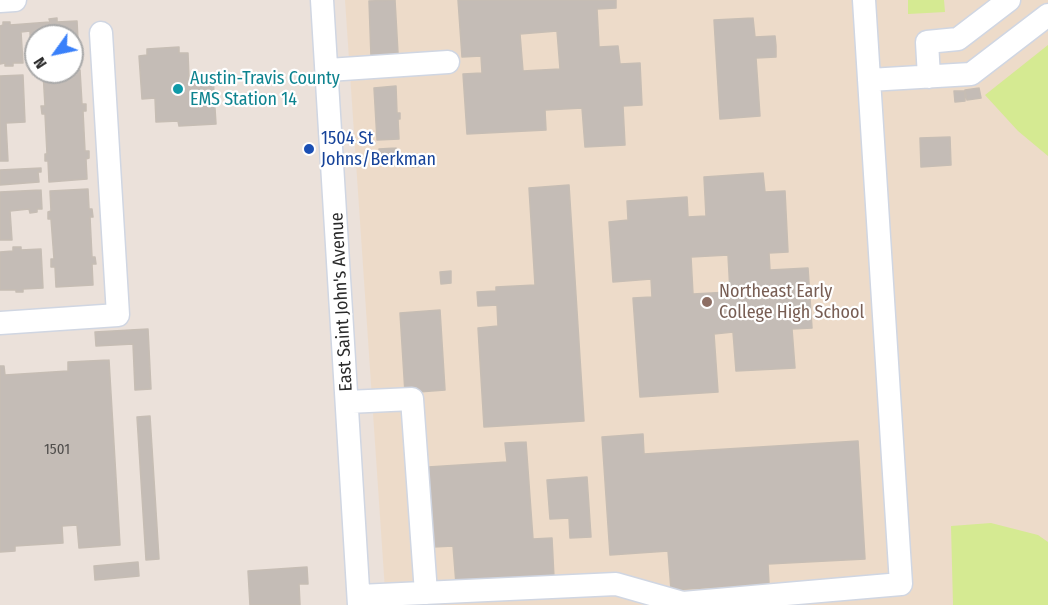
<!DOCTYPE html>
<html>
<head>
<meta charset="utf-8">
<style>
	body { margin:0 }
	#map { position:relative; width:1048px; height:605px; overflow:hidden; background:#ebe1da; font-family:"Fira Sans Condensed",sans-serif }
	canvas { display:block }
	.north { position:absolute; left:24px; top:24px; width:60px; height:60px; box-sizing:border-box; background:#fff; border:2px solid #a9a9a9; border-radius:50%; rotate:237deg; font-size:16px; font-weight:700; line-height:24px; text-align:center; color:#292929 }
	.north::after { content:''; display:block; margin:auto; width:21px; height:27px; background:#3980fa; clip-path:polygon(50% 0,100% 100%,50% 72%,0 100%) }
</style>
</head>
<body>
<div id="map">
<canvas width="1048" height="605"></canvas>
<div class="north">N</div>
</div>
<script>
const context = document.querySelector('canvas').getContext('2d');
context.lineJoin = 'round';
function fill(path, color) { context.fillStyle = color; context.fill(path, 'evenodd'); }
const shape = rows => new Path2D(rows.map(r => 'M' + r).join(''));
function trace(path, color, width, dash) { context.strokeStyle = color; context.lineWidth = width; context.lineCap = dash ? 'butt' : 'round'; context.setLineDash(dash || []); context.stroke(path); }
function label(font, color, halo, rows, align = 'center') {
  context.font = font + ' "Fira Sans Condensed",sans-serif'; context.lineWidth = 4.5; context.setLineDash([]); context.textBaseline = 'middle'; context.strokeStyle = halo; context.fillStyle = color; for (const [text, x, y, turn = 0] of rows) {
    context.save(); context.translate(x, y); context.rotate((+turn || 0) * Math.PI / 180); context.textAlign = isNaN(turn) ? turn : align; if (halo) context.strokeText(text, 0, 0); context.fillText(text, 0, 0); context.restore();
  }
}
const education = shape([
	[345,0,1048,0,1048,605,386,605]
]);
const pitch = shape([
	[908,0,944,0,945,12,908,14],
	[1048,45,1048,156,1018,131,985,95],
	[991,523,1038,535,1048,542,1048,605,953,605,951,526]
]);
const building = shape([
	[395,0,398,53,371,57,369,1,395,0],
	[458,0,616,0,616,8,597,9,599,47,618,46,620,64,640,63,642,105,623,106,625,145,585,147,582,108,545,110,546,130,467,134,463,74,482,73,481,56,462,57,458,0],
	[557,31,560,69,523,71,520,34,557,31],
	[57,18,57,22,77,21,79,59,72,59,72,36,36,36,36,61,31,62,30,31,21,32,23,63,13,63,13,66,5,66,5,63,0,64,0,26,3,25,3,22,10,22,10,25,50,22,49,19,57,18],
	[753,18,755,37,775,36,776,46,776,57,756,58,760,116,720,119,714,20,753,18],
	[179,47,179,53,188,53,189,79,213,77,216,124,179,126,178,121,156,122,155,98,142,99,139,56,147,55,147,49,179,47],
	[72,70,80,70,82,104,86,104,86,111,83,111,85,151,89,151,89,158,86,159,87,179,49,182,48,161,45,161,45,154,47,154,45,114,42,114,41,106,45,106,43,72,72,72,72,70],
	[23,75,25,122,6,123,8,161,0,161,0,76,23,75],
	[396,86,397,113,400,113,400,119,398,119,399,139,377,140,374,88,396,86],
	[979,88,981,98,967,100,965,90,979,88],
	[954,91,965,91,965,101,955,102,954,91],
	[950,137,951,165,921,167,920,138,950,137],
	[396,148,397,159,380,160,379,149,396,148],
	[424,155,424,166,412,167,411,156,424,155],
	[41,168,41,172,38,172,39,182,0,185,0,170,41,168],
	[763,173,765,192,785,191,788,252,769,253,770,270,808,268,812,328,792,329,795,368,736,371,733,332,714,334,718,392,640,397,633,298,652,297,651,279,613,282,609,222,628,220,627,201,687,197,688,217,706,216,704,177,763,173],
	[728,255,730,292,693,294,691,257,728,255],
	[569,185,584,421,484,427,478,328,498,326,497,305,478,306,477,292,496,291,496,287,535,285,529,188,569,185],
	[88,189,89,209,92,209,93,217,90,217,92,257,95,257,96,264,92,264,93,285,56,287,55,267,51,267,51,259,54,259,51,219,48,219,48,212,51,211,50,191,88,189],
	[41,190,42,209,37,209,37,212,30,213,29,209,10,211,12,240,0,240,0,192,41,190],
	[13,247,21,247,21,250,41,249,43,288,23,289,23,292,16,292,16,290,0,290,0,252,13,251,13,247],
	[451,271,451,283,441,284,440,272,451,271],
	[440,310,445,390,405,393,400,313,440,310],
	[148,329,151,389,135,390,133,344,96,346,95,332,148,329],
	[109,360,120,545,79,548,77,525,62,526,63,543,15,546,15,551,0,552,0,366,4,366,5,375,68,371,68,362,109,360],
	[150,416,159,559,146,560,137,417,150,416],
	[643,434,644,454,858,441,865,559,768,564,769,584,671,590,668,551,610,555,602,437,643,434],
	[526,442,533,539,552,538,554,578,456,584,453,546,433,547,428,467,507,462,505,443,526,442],
	[587,477,591,537,570,538,569,518,550,519,547,480,587,477],
	[138,562,139,576,95,580,94,566,138,562],
	[307,567,308,584,299,584,300,605,250,605,248,571,307,567]
]);
const minor = shape([
	[322,0,359,605],
	[0,1,15,0],
	[328,70,448,62],
	[929,77,927,42,958,39,1009,0],
	[869,80,971,74,1048,15],
	[0,323,118,315,101,33],
	[347,402,412,399,426,593],
	[359,596,616,584,683,603,901,584,864,0]
]);
const markers = [
	[178,89,6,"#0f9aa8"],
	[309,149,6,"#1a4fb4"],
	[707,302,6,"#8d6e63"]
];
const numberNames = [
	["1501",57,450]
];
const cultureNames = [
	["Austin-Travis County",190,79],
	["EMS Station 14",190,100]
];
const transitNames = [
	["1504 St",321,139],
	["Johns/Berkman",321,160]
];
const educationNames = [
	["Northeast Early",719,292],
	["College High School",719,313]
];
const streetNames = [
	["East Saint John's Avenue",342,302,-93]
];
fill(education, '#eddbc9');
fill(pitch, '#d5ea92');
fill(building, '#c4bcb6');
trace(building, '#c6bdb4', 1.5);
trace(minor, '#d0d6e2', 25);
trace(minor, '#fff', 22);
for (const [x, y, r, color] of markers) { const dot = new Path2D(); dot.arc(x, y, r, 0, 2 * Math.PI); context.fillStyle = color; context.fill(dot); trace(dot, '#fff', 2); }
label('15px', '#504e4c', null, numberNames);
label('18px', '#0d838f', '#fff', cultureNames, 'left');
label('18px', '#164399', '#fff', transitNames, 'left');
label('18px', '#785e54', '#fff', educationNames, 'left');
label('18px', '#292929', '#fff', streetNames);
</script>
</body>
</html>
